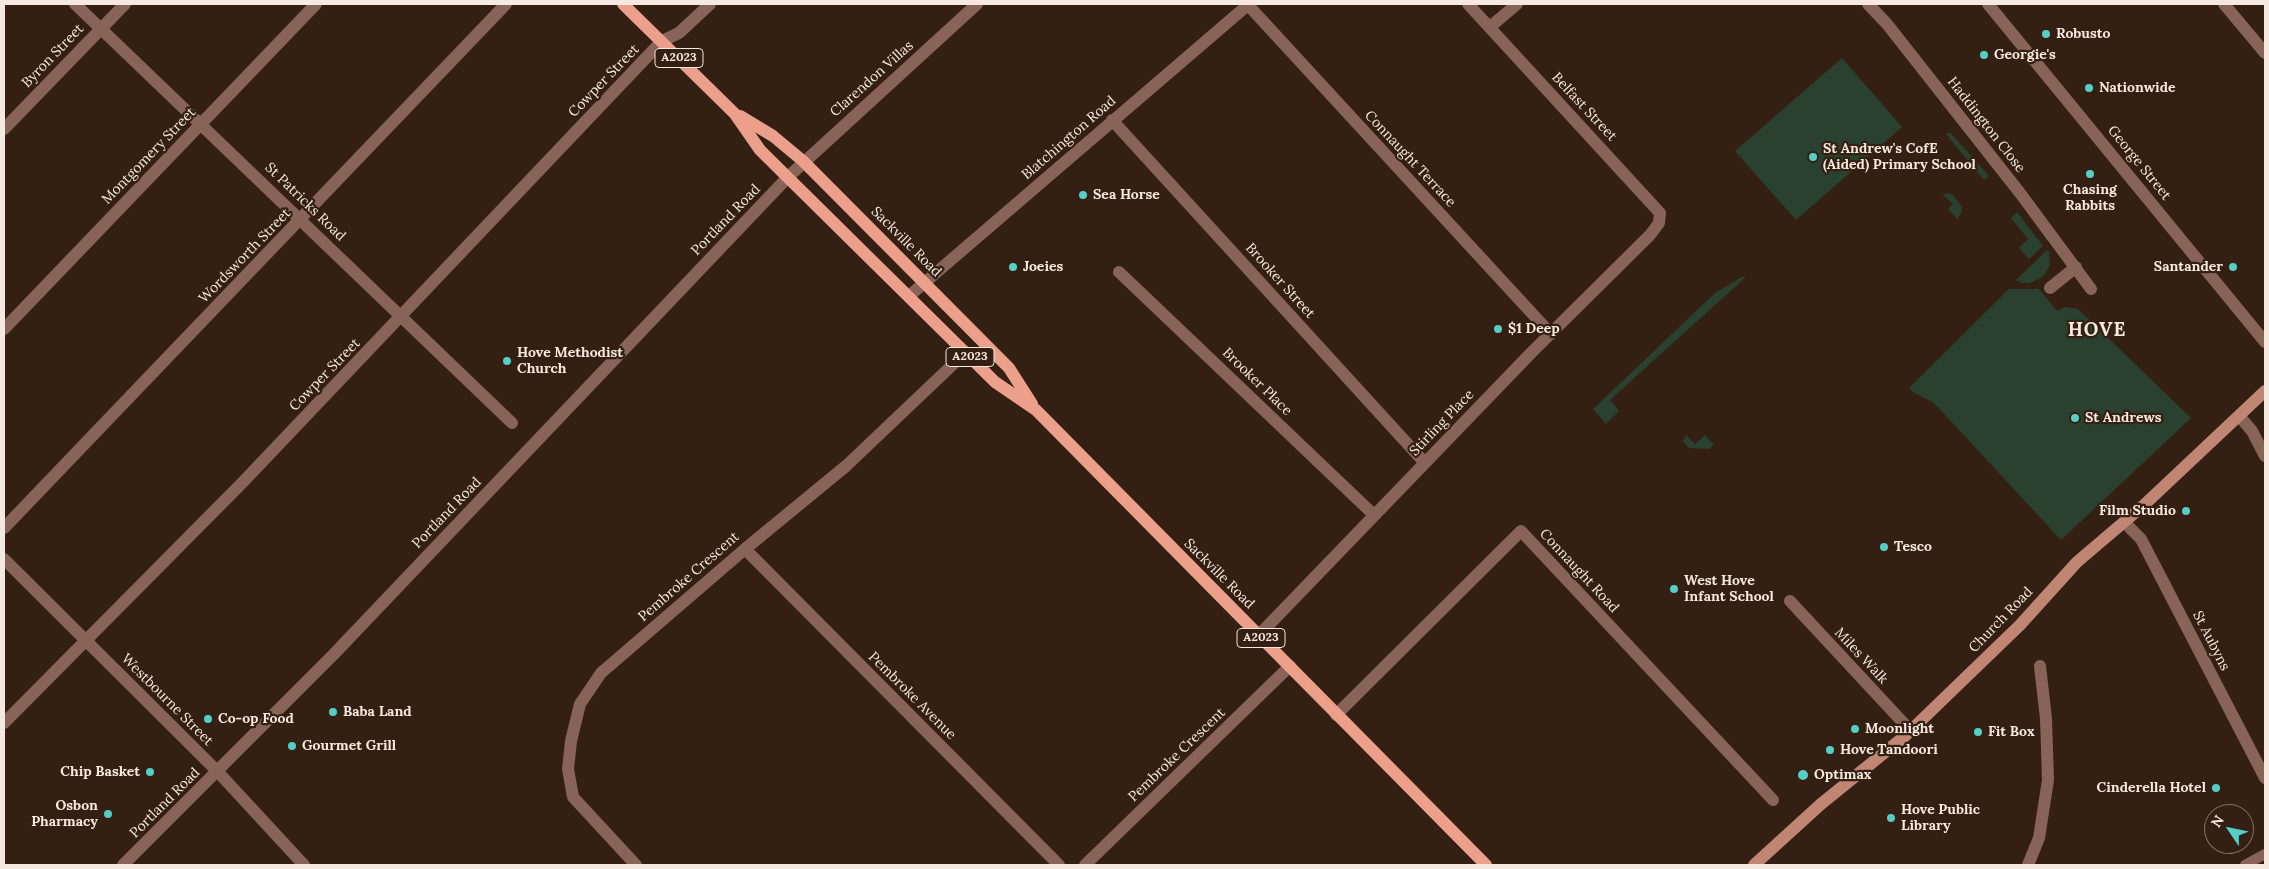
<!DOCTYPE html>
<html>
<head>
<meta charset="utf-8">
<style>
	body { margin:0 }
	#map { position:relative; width:2269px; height:869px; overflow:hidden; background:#342012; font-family:Lora,serif }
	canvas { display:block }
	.frame { position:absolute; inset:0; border:5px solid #f6e9e0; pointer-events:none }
	.north { position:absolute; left:2204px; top:804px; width:50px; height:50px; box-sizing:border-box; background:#342012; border:1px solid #827064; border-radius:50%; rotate:304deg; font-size:14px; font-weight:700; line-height:20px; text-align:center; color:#f6e9e0 }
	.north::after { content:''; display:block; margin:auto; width:18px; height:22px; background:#55cec6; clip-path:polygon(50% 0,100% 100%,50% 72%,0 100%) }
</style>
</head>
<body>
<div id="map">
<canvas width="2269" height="869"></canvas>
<div class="frame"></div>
<div class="north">N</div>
</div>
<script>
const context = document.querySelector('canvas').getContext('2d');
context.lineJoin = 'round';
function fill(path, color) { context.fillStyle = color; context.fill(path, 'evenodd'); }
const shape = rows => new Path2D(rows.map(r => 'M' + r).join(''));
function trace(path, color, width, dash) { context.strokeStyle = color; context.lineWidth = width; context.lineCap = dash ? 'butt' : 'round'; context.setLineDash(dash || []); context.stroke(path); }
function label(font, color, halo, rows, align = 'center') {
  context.font = font + ' Lora,serif'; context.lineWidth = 4.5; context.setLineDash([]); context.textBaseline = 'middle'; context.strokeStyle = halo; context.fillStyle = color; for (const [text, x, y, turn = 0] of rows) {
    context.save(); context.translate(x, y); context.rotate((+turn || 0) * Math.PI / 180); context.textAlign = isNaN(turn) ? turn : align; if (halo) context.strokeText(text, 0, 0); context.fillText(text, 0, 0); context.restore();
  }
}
const green = shape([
	[1842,58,1902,127,1796,220,1735,151],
	[1950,132,1989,176,1984,180,1946,134],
	[1947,193,1953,195,1962,207,1961,214,1957,219,1948,209,1953,204,1943,195],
	[2017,212,2043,246,2029,259,2019,248,2028,239,2011,218],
	[2046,251,2049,251,2050,265,2043,277,2030,283,2022,283,2016,280],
	[1742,277,1746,277,1610,400,1619,411,1606,424,1593,409,1715,293],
	[2009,289,2039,289,2057,311,2065,307,2078,309,2191,418,2061,540,1934,403,1913,392,1909,388],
	[1686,435,1695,444,1705,435,1714,445,1709,449,1689,448,1683,442]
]);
const service = shape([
	[2245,865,2265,854]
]);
const pedestrian = shape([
	[1988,4,2265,342]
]);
const minor = shape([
	[75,4,512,423],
	[1868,4,1887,24,2020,193,2091,289],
	[2224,4,2265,53],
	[1248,5,1551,334],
	[1490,27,1517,4],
	[1112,120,1425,463],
	[4,129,125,4],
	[788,177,977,4],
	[1119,272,1374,515],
	[2050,288,2076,267],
	[4,329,316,4],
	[2240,417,2252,431,2265,456],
	[2124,522,2141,539,2265,778],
	[4,528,506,4],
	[745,549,1059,865],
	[4,559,218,772,304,865],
	[1790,601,1910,730],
	[1259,635,1532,352,1650,235,1659,223,1660,213,1468,4],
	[1336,715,1521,531,1773,800],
	[4,723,243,482,662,41,679,33,710,4],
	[636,865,573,797,568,769,571,741,580,704,601,673,745,549,846,466,965,353],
	[1085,865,1290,666],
	[2028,865,2039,838,2048,780,2046,719,2040,666]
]);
const tertiary = shape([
	[909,296,1249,4],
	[123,865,334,654,788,177]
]);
const secondary = shape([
	[1754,865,1821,804,1905,736,2020,625,2077,562,2144,505,2265,391]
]);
const primary = shape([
	[623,4,735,114,760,150,995,382,1036,410,1486,865],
	[740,116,773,136,803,161,1009,368,1032,404]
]);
const markers = [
	[2046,34,5,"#55cec6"],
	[1984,55,5,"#55cec6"],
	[2089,88,5,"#55cec6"],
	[1813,157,5,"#55cec6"],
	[2090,174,5,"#55cec6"],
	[1083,195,5,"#55cec6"],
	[1013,267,5,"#55cec6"],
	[2233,267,5,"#55cec6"],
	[1498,329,5,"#55cec6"],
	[507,361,5,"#55cec6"],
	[2075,418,5,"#55cec6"],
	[2186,511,5,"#55cec6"],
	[1884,547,5,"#55cec6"],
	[1674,589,5,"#55cec6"],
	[333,712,5,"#55cec6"],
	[208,719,5,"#55cec6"],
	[1855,729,5,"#55cec6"],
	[1978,732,5,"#55cec6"],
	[292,746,5,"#55cec6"],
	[1830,750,5,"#55cec6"],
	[150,772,5,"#55cec6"],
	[1803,775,6,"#55cec6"],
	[2216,788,5,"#55cec6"],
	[108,814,5,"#55cec6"],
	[1891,818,5,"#55cec6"]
];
const shields = [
	[679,58,48],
	[970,357,48],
	[1261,638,48]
];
const shieldNames = [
	["A2023",679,58],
	["A2023",970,357],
	["A2023",1261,638]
];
const poiNames = [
	["Robusto",2056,34],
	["Georgie's",1994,55],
	["Nationwide",2099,88],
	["St Andrew's CofE",1823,149],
	["(Aided) Primary School",1823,165],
	["Chasing",2090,190,"center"],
	["Rabbits",2090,206,"center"],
	["Sea Horse",1093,195],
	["Joeies",1023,267],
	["Santander",2223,267,"right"],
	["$1 Deep",1508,329],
	["Hove Methodist",517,353],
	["Church",517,369],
	["St Andrews",2085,418],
	["Film Studio",2176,511,"right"],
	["Tesco",1894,547],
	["West Hove",1684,581],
	["Infant School",1684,597],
	["Baba Land",343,712],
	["Co-op Food",218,719],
	["Moonlight",1865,729],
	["Fit Box",1988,732],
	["Gourmet Grill",302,746],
	["Hove Tandoori",1840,750],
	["Chip Basket",140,772,"right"],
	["Optimax",1814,775],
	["Cinderella Hotel",2206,788,"right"],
	["Osbon",98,806,"right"],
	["Pharmacy",98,822,"right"],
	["Hove Public",1901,810],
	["Library",1901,826]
];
const streetNames = [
	["Byron Street",53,56,-46],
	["Clarendon Villas",872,79,-42],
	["Cowper Street",604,81,-46],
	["Belfast Street",1584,107,47],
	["Haddington Close",1986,125,52],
	["Blatchington Road",1069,138,-41],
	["Montgomery Street",149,156,-46],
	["Connaught Terrace",1410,159,47],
	["George Street",2139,163,51],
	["St Patricks Road",305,202,44],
	["Portland Road",726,220,-46],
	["Sackville Road",906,242,45],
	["Wordsworth Street",245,256,-46],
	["Brooker Street",1280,281,48],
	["Cowper Street",325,375,-46],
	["Brooker Place",1257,382,44],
	["Stirling Place",1442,423,-46],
	["Portland Road",447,513,-46],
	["Connaught Road",1579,571,47],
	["Sackville Road",1219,574,45],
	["Pembroke Crescent",689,577,-41],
	["Church Road",2001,620,-46],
	["St Aubyns",2211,641,63],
	["Miles Walk",1861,656,47],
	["Pembroke Avenue",912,696,45],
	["Westbourne Street",167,700,45],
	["Pembroke Crescent",1177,755,-44],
	["Portland Road",165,803,-45]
];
const districtNames = [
	["HOVE",2097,331]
];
fill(green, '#29412e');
trace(service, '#886358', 10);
trace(pedestrian, '#886358', 12);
trace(minor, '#886358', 12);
trace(tertiary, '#886358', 12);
trace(secondary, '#c18574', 12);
trace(primary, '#ec9f8a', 12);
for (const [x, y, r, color] of markers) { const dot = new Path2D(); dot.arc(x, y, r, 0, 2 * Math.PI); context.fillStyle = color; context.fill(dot); trace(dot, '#342012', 2); }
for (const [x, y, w] of shields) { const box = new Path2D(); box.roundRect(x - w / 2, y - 9.5, w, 19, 4); context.fillStyle = '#342012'; context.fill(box); trace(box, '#f6e9e0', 1); }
label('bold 12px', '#f6e9e0', null, shieldNames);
label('bold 14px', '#f6e9e0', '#342012', poiNames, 'left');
label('14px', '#f6e9e0', '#342012', streetNames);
context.letterSpacing = '1px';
label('bold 19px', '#f6e9e0', '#342012', districtNames);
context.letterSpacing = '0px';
</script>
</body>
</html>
